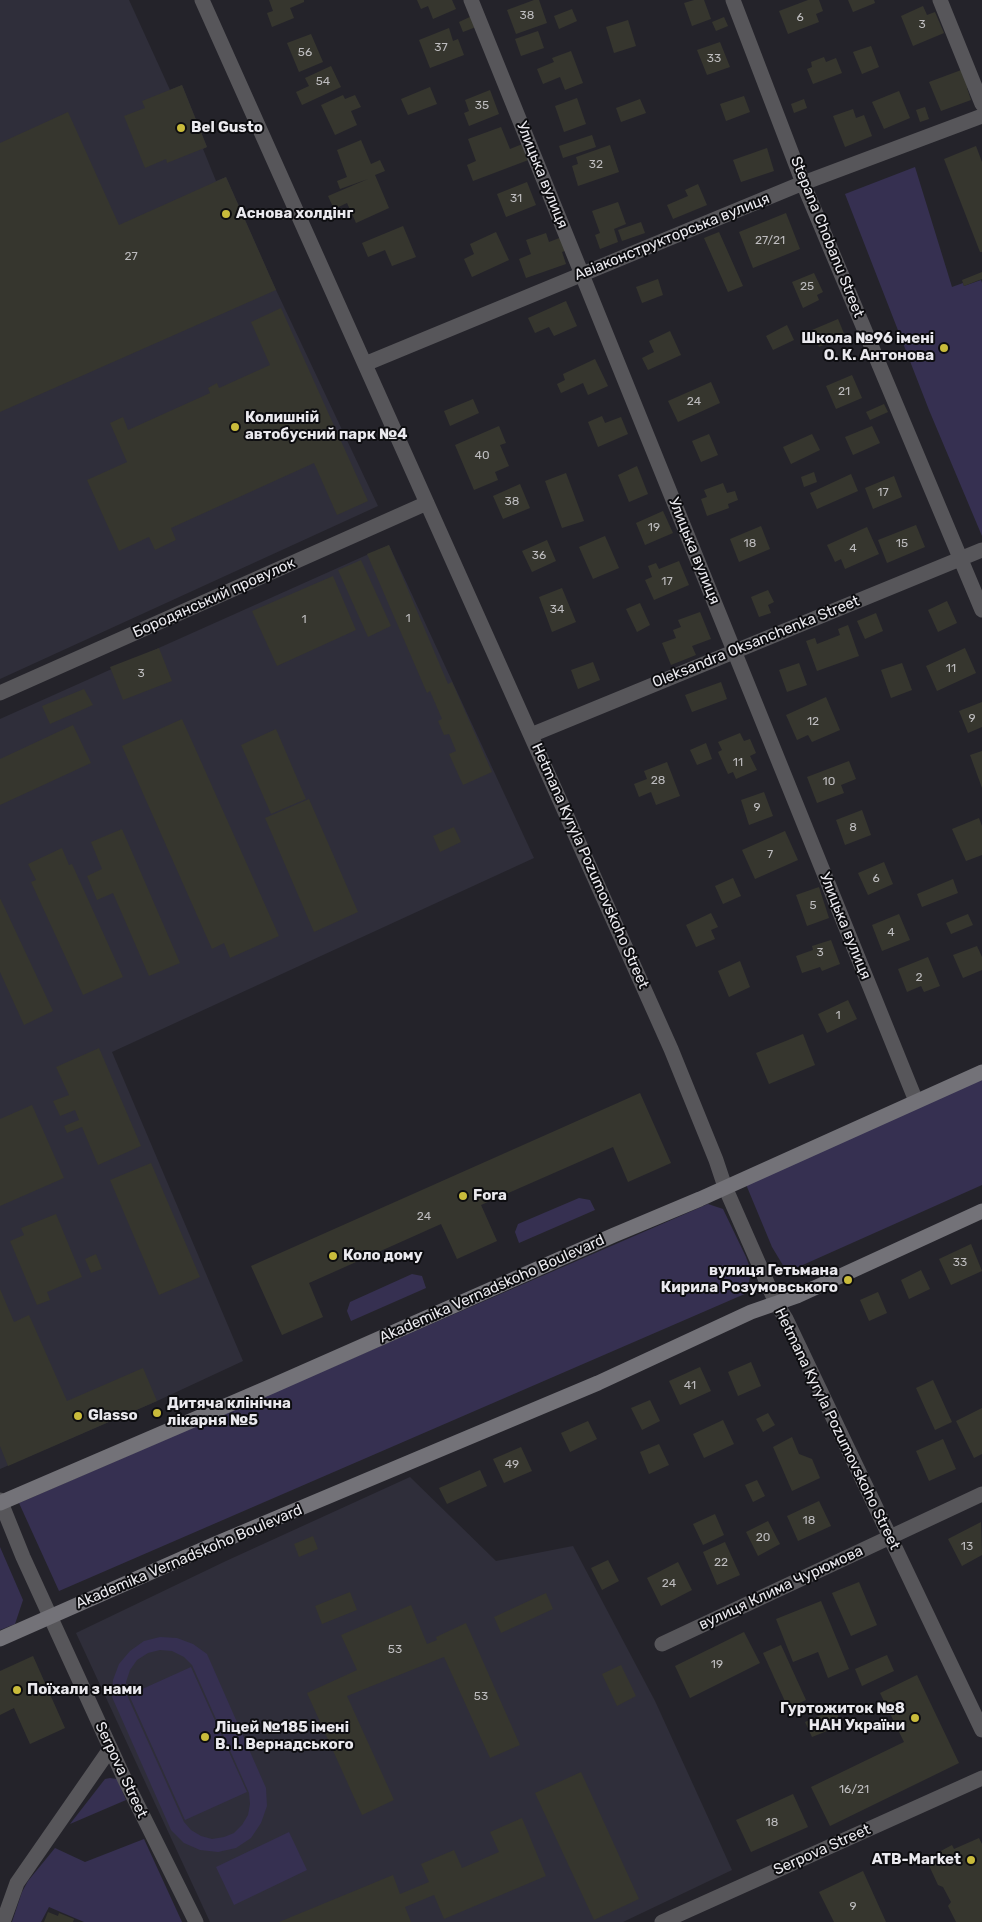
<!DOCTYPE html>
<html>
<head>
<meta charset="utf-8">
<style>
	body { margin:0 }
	canvas { display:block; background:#24232a }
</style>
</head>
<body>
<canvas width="982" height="1922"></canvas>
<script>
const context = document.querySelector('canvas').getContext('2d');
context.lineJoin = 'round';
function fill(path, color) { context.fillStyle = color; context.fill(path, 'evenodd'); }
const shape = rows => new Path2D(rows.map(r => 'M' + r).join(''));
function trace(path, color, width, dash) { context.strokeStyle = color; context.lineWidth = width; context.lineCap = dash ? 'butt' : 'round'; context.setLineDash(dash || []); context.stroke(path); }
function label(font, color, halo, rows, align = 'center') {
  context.font = font + ' Rubik,sans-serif'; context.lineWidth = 4; context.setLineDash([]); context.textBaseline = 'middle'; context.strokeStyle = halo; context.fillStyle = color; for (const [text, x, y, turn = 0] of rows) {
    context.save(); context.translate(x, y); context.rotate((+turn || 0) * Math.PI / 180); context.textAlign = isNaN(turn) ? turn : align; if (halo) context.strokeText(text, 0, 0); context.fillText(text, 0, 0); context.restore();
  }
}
const built = shape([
	[0,0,129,0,170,90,182,85,207,147,203,149,216,181,226,177,276,290,378,506,0,679],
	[389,545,534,858,112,1052,243,1361,157,1401,0,1469,0,719],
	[410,1477,496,1561,573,1546,655,1701,732,1870,623,1922,210,1922,76,1633,226,1561]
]);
const green = shape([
	[915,167,952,287,963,283,964,286,981,280,982,283,982,536,929,410,845,194],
	[982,1073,982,1185,787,1272,772,1247,745,1182],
	[579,1198,590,1200,595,1210,519,1243,515,1232,518,1224],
	[708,1204,723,1209,746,1257,751,1271,747,1293,59,1591,19,1503],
	[412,1274,422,1276,426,1288,351,1321,347,1311,350,1302],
	[0,1547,23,1600,15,1624,0,1630],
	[160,1637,177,1638,193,1644,207,1654,266,1788,267,1806,261,1823,251,1838,236,1848,218,1852,200,1850,184,1843,171,1830,112,1697,113,1680,119,1664,130,1651,144,1641],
	[160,1650,172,1651,184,1657,192,1665,249,1793,250,1804,248,1815,242,1825,234,1833,224,1837,212,1839,201,1836,191,1830,184,1822,127,1695,126,1682,130,1670,137,1660,148,1653],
	[191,1667,247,1792,185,1820,129,1695],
	[110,1778,117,1779,126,1800,70,1824,105,1779],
	[289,1832,307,1870,234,1905,216,1867],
	[144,1839,182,1922,84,1922,49,1907,41,1922,12,1922,22,1892,28,1881,55,1848,85,1862]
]);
const building = shape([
	[269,0,304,0,304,2,290,8,294,18,272,27,267,13,273,11],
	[417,0,452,0,456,9,433,19,428,6,421,9],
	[534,0,539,0,547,23,516,34,507,10],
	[694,0,704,0,711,19,692,26,684,3],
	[808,0,819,0,823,11,816,14,819,22,788,34,779,11],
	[848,0,874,0,875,3,853,12],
	[923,6,927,15,935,12,944,33,913,46,901,16],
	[572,9,577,21,559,29,554,16],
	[472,16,476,27,463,32,459,22],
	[724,17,728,26,716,31,712,22],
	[628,20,636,46,614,53,606,27],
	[449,28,453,41,458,39,464,55,430,68,419,40],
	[538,31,544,48,521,56,515,39],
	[311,34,323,62,299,72,287,43],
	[720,42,730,67,707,75,697,50],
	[871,46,879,67,862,74,853,52],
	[571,51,583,83,565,90,560,77,543,84,537,69,554,62,552,58],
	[824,57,826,62,836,58,842,73,813,84,807,69,812,67,811,62],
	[331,66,341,87,302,105,296,92,309,86,305,78],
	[964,69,971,87,967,88,971,100,941,111,929,82],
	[182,85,207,147,167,163,166,159,145,168,124,116,145,108,142,101],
	[430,87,437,104,408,115,401,99],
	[490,90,499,114,469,126,464,113,469,111,465,100],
	[899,91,910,118,884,129,872,102],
	[343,95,345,99,355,95,361,107,351,111,357,125,335,135,321,105],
	[744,96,750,112,726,121,720,104],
	[577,98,586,124,564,132,555,106],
	[640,99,646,113,621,122,616,108],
	[804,99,807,108,794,113,791,104],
	[925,107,929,119,920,122,916,110],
	[853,109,856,118,864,115,872,136,845,147,833,116],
	[68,112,119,225,226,177,276,290,0,412,0,143],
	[501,127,510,149,525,143,531,159,473,181,467,165,476,161,468,139],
	[592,135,596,147,563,158,559,146],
	[361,140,371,164,380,160,385,171,375,175,389,208,356,223,347,203,334,209,328,196,368,179,340,189,337,181,347,177,337,150],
	[610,145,619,172,578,186,572,166,578,164,576,157],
	[976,146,982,162,982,252,980,252,944,159],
	[767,148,774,171,741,182,733,160],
	[527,182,536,205,506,217,497,194],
	[698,184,707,205,673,219,667,205,688,196,685,190],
	[618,202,626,224,614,229,618,242,600,249,595,235,600,233,592,211],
	[786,213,800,249,753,268,739,232],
	[641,222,645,233,622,241,618,230],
	[403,226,416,257,392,266,385,250,368,257,362,243],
	[496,232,509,260,472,277,464,259,474,254,470,244],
	[719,232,743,286,728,292,704,238],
	[546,233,549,242,562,237,567,250,562,252,566,264,526,278,519,259,531,254,526,240],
	[982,272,982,279,964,286,962,280],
	[814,273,823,292,817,295,819,300,803,308,792,282],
	[658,279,663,295,642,303,636,287],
	[566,301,577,326,554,336,549,327,535,333,528,318],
	[281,308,368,501,337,515,314,463,171,528,176,540,155,550,149,537,119,551,87,480,127,462,110,423,123,417,128,430,210,393,208,388,217,383,219,388,270,365,251,322],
	[838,319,845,336,819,347,812,330],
	[787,325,794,340,773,350,766,336],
	[670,331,681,355,648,370,642,358,654,352,649,341],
	[595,359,608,386,588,395,583,383,561,393,557,384,565,380,563,374],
	[852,375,862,398,836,409,826,386],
	[711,382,720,403,678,422,668,401],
	[473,399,479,413,450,426,444,411],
	[884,404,888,412,870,420,866,412],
	[602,416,605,423,621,417,628,434,598,447,588,422],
	[499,426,506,443,500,445,509,466,495,472,498,480,474,490,455,445],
	[872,426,880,443,853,455,845,437],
	[709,434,718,455,701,462,692,441],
	[812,434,820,450,791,464,783,447],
	[637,466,648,494,629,502,618,475],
	[814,472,817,482,804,487,801,477],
	[566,473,584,521,562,528,545,481],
	[851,474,858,491,817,509,810,493],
	[894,476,902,497,873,509,865,488],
	[723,483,727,493,735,491,738,500,728,504,729,508,707,516,701,499,707,497,704,490],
	[520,484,530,508,503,519,493,496],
	[663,511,673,533,645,545,636,523],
	[916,525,925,547,887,563,878,540],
	[761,526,770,549,739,562,730,539],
	[867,527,879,554,845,569,841,559,835,562,827,545],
	[605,536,619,568,593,579,579,547],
	[547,540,556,561,532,572,522,551],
	[389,545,448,684,452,682,492,772,463,785,449,754,456,751,449,734,444,735,438,721,442,719,430,691,427,693,367,554],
	[361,560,391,626,368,637,338,570],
	[679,561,689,585,654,600,645,580,652,577,648,566,656,563,659,569],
	[333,576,356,630,277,666,252,611],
	[562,588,576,622,552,632,539,597],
	[768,590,774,602,768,605,771,613,759,617,751,597],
	[947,601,957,623,938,632,928,610],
	[640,603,650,625,637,632,626,609],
	[700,612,711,639,692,646,696,655,671,665,662,643,676,638,673,630,681,627,678,620],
	[876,613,883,631,865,639,857,621],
	[848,625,859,656,817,671,806,641,815,638,817,644,840,635,838,629],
	[159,648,172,681,123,700,110,667],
	[965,648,976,673,937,691,926,666],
	[593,662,600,680,578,689,571,670],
	[799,663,807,685,787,692,779,670],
	[902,663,912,690,891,698,881,670],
	[721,682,727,699,692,712,685,695],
	[84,689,93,705,50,724,42,706],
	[826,697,840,730,812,742,808,735,797,740,786,715],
	[982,702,982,727,968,733,959,711],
	[182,719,279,936,230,958,224,943,212,949,122,746],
	[73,725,91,763,0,805,0,759],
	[276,729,306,799,271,814,241,745],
	[740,733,744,741,750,739,756,753,750,756,757,770,736,779,733,772,728,774,718,752,722,750,718,742],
	[706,743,712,759,697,765,690,750],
	[982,751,982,788,970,755],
	[849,761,856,779,841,785,844,793,817,803,807,777],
	[667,762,680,796,656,805,651,792,639,797,634,784,647,779,644,771],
	[764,792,773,816,749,825,741,800],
	[309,799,358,912,314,932,265,818],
	[862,810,871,835,845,845,836,820],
	[979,818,982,826,982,855,966,861,952,829],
	[454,827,461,842,440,852,433,836],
	[122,829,180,963,149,976,113,893,97,900,87,876,102,869,91,842],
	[785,831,798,860,755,879,742,850],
	[62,848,69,865,72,864,123,977,83,995,31,882,36,880,28,864],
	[884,862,893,884,868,895,858,873],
	[733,878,741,896,723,904,715,886],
	[953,879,958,893,922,907,917,894],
	[819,887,829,918,807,926,796,895],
	[0,898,53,1011,24,1025,0,972],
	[711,913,718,927,711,930,715,939,696,947,686,925],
	[899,914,910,940,882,951,872,925],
	[968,914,973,925,951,934,946,923],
	[831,940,840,964,822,971,820,967,802,973,796,956,813,950,812,946],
	[977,946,982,957,982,970,963,978,953,955],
	[928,957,940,986,924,992,921,986,907,992,898,969],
	[740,961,750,987,729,997,718,971],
	[848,1000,857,1019,827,1033,818,1014],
	[803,1034,815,1065,769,1084,756,1053],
	[99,1048,141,1146,98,1165,82,1127,67,1133,64,1126,79,1120,75,1110,60,1116,53,1101,69,1095,56,1067],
	[640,1093,671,1163,628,1182,613,1147,481,1205,497,1241,457,1259,441,1224,309,1283,323,1317,282,1335,251,1266],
	[32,1105,64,1178,0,1206,0,1119],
	[151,1163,200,1277,159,1295,110,1180],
	[56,1214,82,1277,47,1292,50,1300,37,1305,10,1241,24,1235,21,1228],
	[971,1244,982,1271,951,1285,939,1259],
	[96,1254,102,1269,91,1273,85,1259],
	[921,1270,930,1289,909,1299,901,1280],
	[0,1289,14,1322,29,1315,67,1401,143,1368,157,1401,8,1466,0,1446],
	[878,1292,887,1313,869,1321,860,1300],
	[751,1362,761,1386,738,1396,728,1372],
	[700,1367,711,1391,680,1405,669,1381],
	[933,1380,952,1422,935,1430,916,1388],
	[650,1400,660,1421,642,1430,631,1408],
	[982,1408,982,1454,974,1458,956,1421],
	[768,1413,775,1425,763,1432,756,1419],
	[723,1420,734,1444,704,1458,693,1434],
	[588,1421,597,1439,570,1452,561,1433],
	[792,1437,799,1454,812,1459,820,1478,792,1491,773,1447],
	[943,1439,956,1469,929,1481,916,1451],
	[659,1444,669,1465,649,1474,640,1452],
	[521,1447,532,1471,504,1483,493,1459],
	[480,1470,487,1486,447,1504,439,1488],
	[757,1480,765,1496,753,1502,745,1485],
	[819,1501,831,1526,798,1541,787,1516],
	[715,1514,724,1535,703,1545,693,1524],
	[768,1521,780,1544,758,1556,746,1532],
	[981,1522,982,1555,962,1566,948,1539],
	[313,1536,318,1549,299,1557,294,1544],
	[725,1542,740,1575,717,1585,703,1552],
	[608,1560,619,1581,602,1590,591,1568],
	[678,1562,692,1590,661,1606,647,1578],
	[859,1582,877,1625,851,1636,832,1593],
	[350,1592,357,1610,322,1624,315,1606],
	[546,1593,553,1609,501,1633,494,1617],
	[821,1601,849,1669,828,1678,818,1652,793,1662,776,1619],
	[411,1605,427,1644,437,1640,436,1637,466,1623,520,1745,490,1758,444,1657,347,1696,394,1800,362,1815,307,1693,357,1670,341,1635],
	[744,1632,760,1663,690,1698,675,1666],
	[781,1645,806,1700,788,1708,763,1653],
	[887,1655,894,1671,862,1686,855,1669],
	[33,1656,65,1728,30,1744,14,1708,0,1715,0,1671],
	[621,1665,636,1696,617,1706,602,1674],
	[917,1675,959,1763,830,1826,811,1787,904,1742,880,1693],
	[835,1709,842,1725,812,1737,805,1722],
	[581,1772,639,1899,594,1920,535,1793],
	[793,1794,808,1827,751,1852,736,1820],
	[522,1818,546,1876,444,1919,434,1895,405,1907,411,1922,279,1922,393,1875,400,1894,429,1882,421,1864,454,1850,462,1868,499,1852,490,1832],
	[979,1838,982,1844,982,1922,956,1922,948,1906,951,1902,943,1887,938,1885,926,1859,952,1845,954,1849],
	[863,1871,886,1922,834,1922,819,1892],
	[48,1912,58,1916,59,1913,74,1919,73,1922,44,1922]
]);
const street = shape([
	[202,0,671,1049,716,1160,725,1187,776,1303,786,1319,982,1730],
	[471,0,916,1101],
	[733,0,803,183,982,610],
	[940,0,982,104],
	[365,364,798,185,982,116],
	[0,693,427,503],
	[531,735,982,550],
	[0,1500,23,1557,125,1780,196,1922],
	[662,1644,982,1494],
	[3,1922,17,1883,110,1749],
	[662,1922,982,1778]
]);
const secondary = shape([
	[0,1503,272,1386,614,1235,700,1199,982,1072],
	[0,1639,215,1544,598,1383,751,1312,797,1296,982,1211]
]);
const markers = [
	[181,128,5,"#c9bb3b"],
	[226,214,5,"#c9bb3b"],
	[944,348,5,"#c9bb3b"],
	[235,427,5,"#c9bb3b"],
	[463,1196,5,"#c9bb3b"],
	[333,1256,5,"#c9bb3b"],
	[848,1280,5,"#c9bb3b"],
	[157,1413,5,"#c9bb3b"],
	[78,1416,5,"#c9bb3b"],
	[17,1690,5,"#c9bb3b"],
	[915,1718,5,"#c9bb3b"],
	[205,1737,5,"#c9bb3b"],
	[971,1860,5,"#c9bb3b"]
];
const numberNames = [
	["38",527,16],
	["6",800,18],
	["3",922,25],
	["37",441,48],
	["56",305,53],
	["33",714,59],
	["54",323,82],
	["35",482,106],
	["32",596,165],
	["31",516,199],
	["27/21",770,241],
	["27",131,257],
	["25",807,287],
	["21",844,392],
	["24",694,402],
	["40",482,456],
	["17",883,493],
	["38",512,502],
	["19",654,528],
	["18",750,544],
	["15",902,544],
	["4",853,549],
	["36",539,556],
	["17",667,582],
	["34",557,610],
	["1",408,619],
	["1",304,620],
	["11",951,669],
	["3",141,674],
	["9",972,719],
	["12",813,722],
	["11",738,763],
	["28",658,781],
	["10",829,782],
	["9",757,808],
	["8",853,828],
	["7",770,855],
	["6",876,879],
	["5",813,906],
	["4",891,933],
	["3",820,953],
	["2",919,978],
	["1",838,1016],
	["24",424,1217],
	["33",960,1263],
	["41",690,1386],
	["49",512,1465],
	["18",809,1521],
	["20",763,1538],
	["13",967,1547],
	["22",721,1563],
	["24",669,1584],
	["53",395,1650],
	["19",717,1665],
	["53",481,1697],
	["16/21",854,1790],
	["18",772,1823],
	["9",853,1907]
];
const poiNames = [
	["Bel Gusto",191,128],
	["Аснова холдінг",236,214],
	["Школа №96 імені",934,339,"right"],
	["О. К. Антонова",934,356,"right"],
	["Колишній",245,418],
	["автобусний парк №4",245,435],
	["Fora",473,1196],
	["Коло дому",343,1256],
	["вулиця Гетьмана",838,1271,"right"],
	["Кирила Розумовського",838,1288,"right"],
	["Дитяча клінічна",167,1404],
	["лікарня №5",167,1421],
	["Glasso",88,1416],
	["Поїхали з нами",27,1690],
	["Гуртожиток №8",905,1709,"right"],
	["НАН України",905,1726,"right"],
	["Ліцей №185 імені",215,1728],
	["В. І. Вернадського",215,1745],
	["ATB-Market",961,1860,"right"]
];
const streetNames = [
	["Улицька вулиця",542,175,68],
	["Авіаконструкторська вулиця",672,237,-22],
	["Stepana Chobanu Street",827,237,68],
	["Улицька вулиця",694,551,68],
	["Бородянський провулок",214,598,-24],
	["Oleksandra Oksanchenka Street",756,642,-22],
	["Hetmana Kyryla Pozumovskoho Street",590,866,66],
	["Улицька вулиця",845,926,68],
	["Akademika Vernadskoho Boulevard",492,1289,-24],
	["Hetmana Kyryla Pozumovskoho Street",837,1429,64],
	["Akademika Vernadskoho Boulevard",189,1557,-23],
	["вулиця Клима Чурюмова",781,1588,-25],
	["Serpova Street",121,1770,65],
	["Serpova Street",822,1850,-24]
];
fill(built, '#2f2e3a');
fill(green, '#363051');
fill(building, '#36362e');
trace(street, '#57565a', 15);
trace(secondary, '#737278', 15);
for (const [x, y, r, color] of markers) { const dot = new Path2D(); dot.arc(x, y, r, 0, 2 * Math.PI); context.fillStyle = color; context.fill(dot); trace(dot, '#0d0d10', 2); }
label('12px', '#bdbcbe', null, numberNames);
label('bold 15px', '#eae9ee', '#0d0d10', poiNames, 'left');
label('15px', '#eae9ee', '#0d0d10', streetNames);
</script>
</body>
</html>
